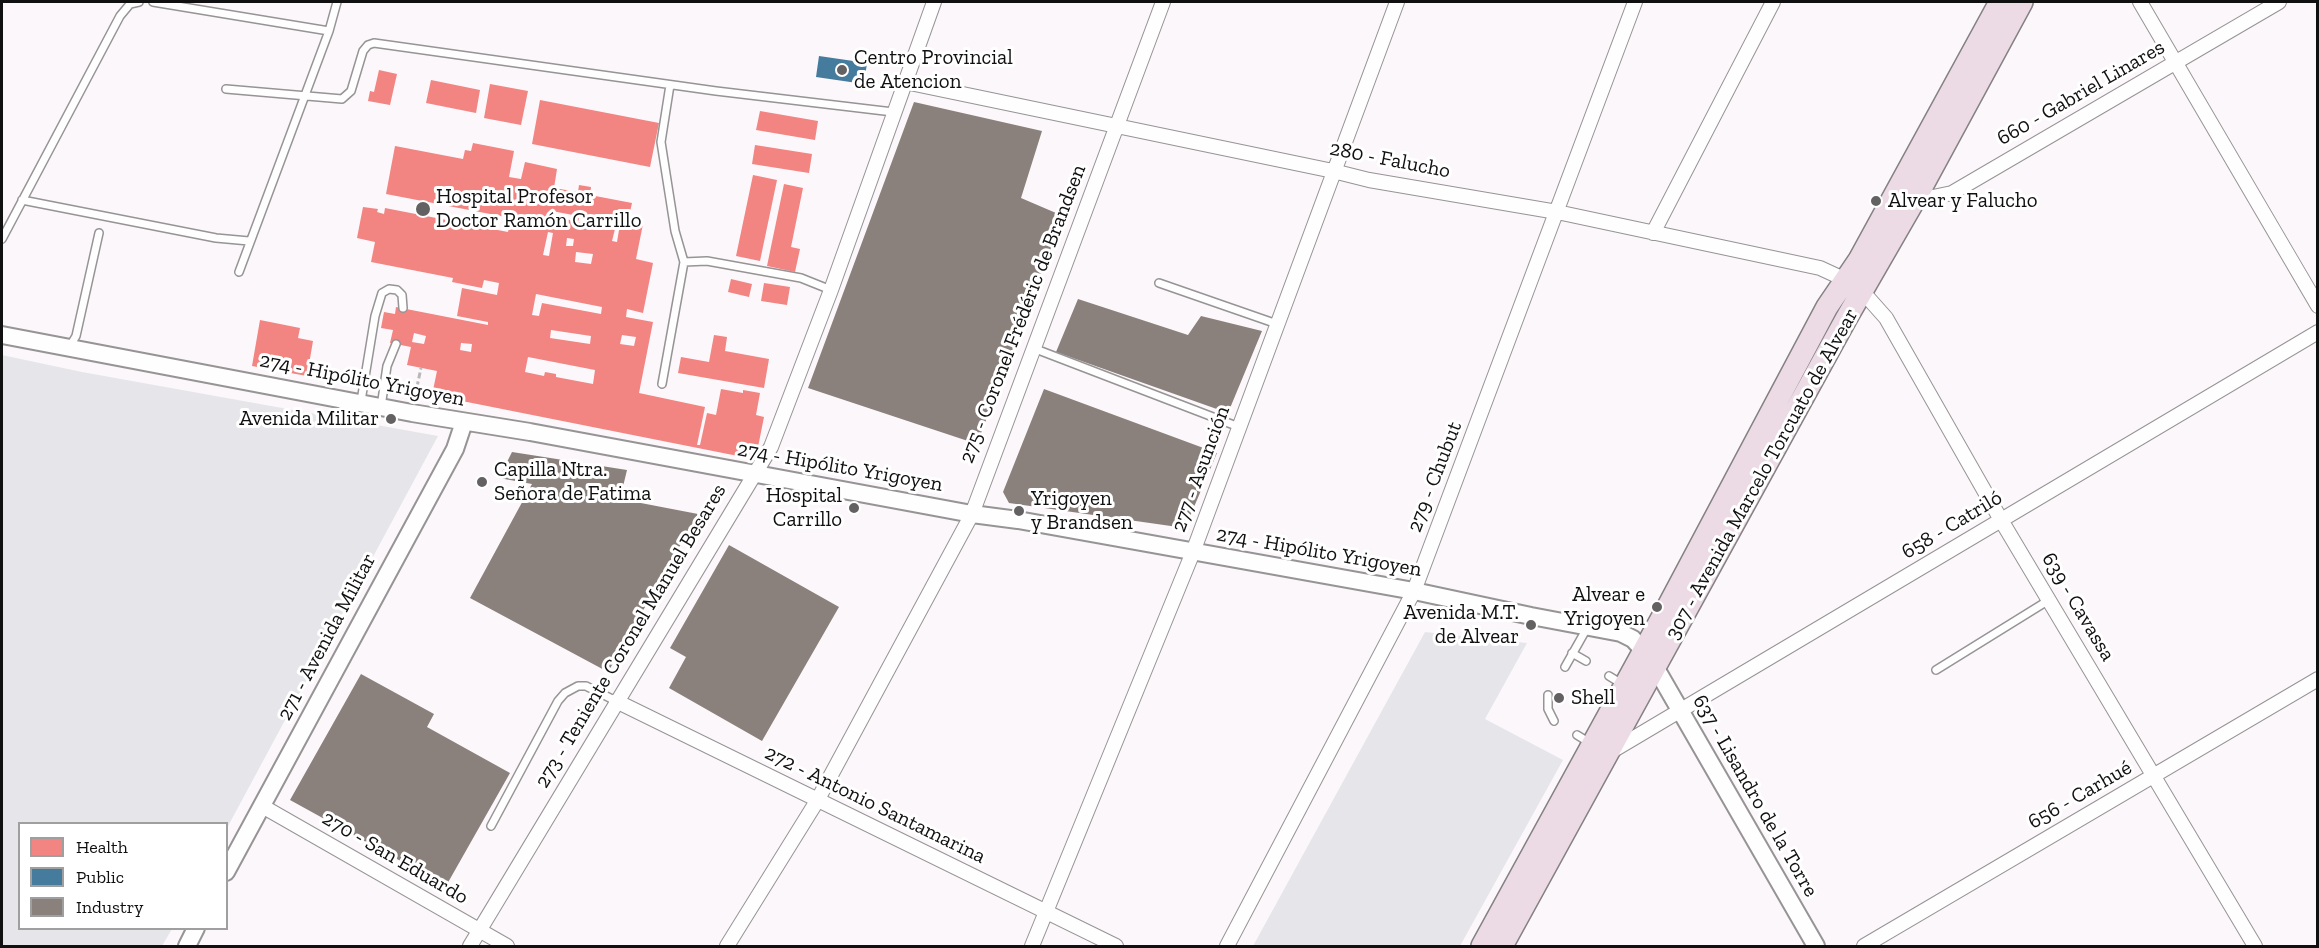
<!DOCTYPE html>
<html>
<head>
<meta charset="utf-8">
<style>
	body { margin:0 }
	#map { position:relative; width:2319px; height:948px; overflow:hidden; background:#fcf7fa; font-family:"Zilla Slab",serif }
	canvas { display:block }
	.frame { position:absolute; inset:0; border:3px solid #101010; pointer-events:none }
	.legend { position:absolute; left:18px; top:822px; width:210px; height:108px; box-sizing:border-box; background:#fff; border:2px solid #9f9f9f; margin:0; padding:8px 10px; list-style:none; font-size:18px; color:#101010 }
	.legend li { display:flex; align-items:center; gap:12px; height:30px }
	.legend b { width:30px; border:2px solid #9f9f9f }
</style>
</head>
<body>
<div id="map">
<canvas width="2319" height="948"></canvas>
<div class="frame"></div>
<ul class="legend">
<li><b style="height:16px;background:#f28482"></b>Health</li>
<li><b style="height:16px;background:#457b9d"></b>Public</li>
<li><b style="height:16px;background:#8a817c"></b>Industry</li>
</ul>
</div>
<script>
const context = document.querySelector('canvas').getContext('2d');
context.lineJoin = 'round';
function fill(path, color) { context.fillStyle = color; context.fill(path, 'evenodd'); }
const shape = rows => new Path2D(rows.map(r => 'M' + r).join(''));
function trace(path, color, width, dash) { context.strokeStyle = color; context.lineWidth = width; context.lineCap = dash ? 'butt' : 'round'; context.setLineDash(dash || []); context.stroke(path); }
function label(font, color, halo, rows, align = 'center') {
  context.font = font + ' "Zilla Slab",serif'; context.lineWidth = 6; context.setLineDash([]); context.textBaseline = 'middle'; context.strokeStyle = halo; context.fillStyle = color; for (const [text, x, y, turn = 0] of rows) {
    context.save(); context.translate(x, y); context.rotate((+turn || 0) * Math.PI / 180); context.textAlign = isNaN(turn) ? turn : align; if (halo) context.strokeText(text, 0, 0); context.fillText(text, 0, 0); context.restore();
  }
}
const industrial = shape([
	[2,355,82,372,438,436,227,828,226,824,20,824,20,928,172,929,162,946,2,946],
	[1425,632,1527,643,1485,719,1563,760,1460,946,1253,946]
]);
const health = shape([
	[379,70,397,74,390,105,368,101,370,91,374,92],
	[431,80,480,90,476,113,426,103],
	[490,84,528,91,521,125,484,118],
	[540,100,659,123,650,167,532,144],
	[760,111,818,121,815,140,756,130],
	[473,143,514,151,509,177,521,179,525,162,557,169,554,188,578,192,579,185,591,187,590,195,632,203,628,221,643,224,636,259,653,263,643,313,627,309,626,317,653,322,639,393,705,407,697,445,700,445,707,413,716,415,721,389,743,393,743,390,760,393,756,415,764,417,757,452,748,458,432,395,437,371,407,365,411,347,390,343,393,330,381,328,384,312,395,314,396,307,488,325,488,322,457,316,462,288,497,295,499,283,484,280,482,288,452,282,453,278,371,262,375,242,357,238,363,207,378,209,377,212,384,214,385,208,508,232,511,218,386,194,395,146,463,159,465,150,471,151],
	[552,211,620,224,617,242,612,241,615,229,578,222,579,218,571,217,570,220,551,216],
	[548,232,553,233,549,256,543,255],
	[567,238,574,239,573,246,566,246],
	[576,252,593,254,591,264,575,262],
	[536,294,602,307,601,314,542,303,539,316,532,315],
	[551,330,591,336,590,344,550,338],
	[414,333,426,336,424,344,412,342],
	[622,335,636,337,634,346,620,344],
	[461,343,472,344,471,352,460,350],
	[528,357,595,370,593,384,556,377,556,374,545,372,544,376,525,372],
	[755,145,812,154,809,173,752,164],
	[753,175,777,180,760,261,736,256],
	[784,184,803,188,791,247,800,249,795,272,767,266],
	[731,279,752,284,749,297,728,292],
	[764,283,790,287,787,305,761,301],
	[260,320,300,328,298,338,313,341,307,376,252,366],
	[714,335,727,337,725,351,769,359,764,388,678,373,681,357,709,362]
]);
const public = shape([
	[819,56,867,63,864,84,816,77]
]);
const industry = shape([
	[914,102,1042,131,1021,198,1063,216,977,444,808,388],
	[1078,299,1188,335,1201,316,1262,331,1228,413,1056,352],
	[1044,389,1217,453,1185,528,1009,503,1003,492],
	[512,452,627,470,620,499,698,514,608,672,470,598,532,484,499,478],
	[729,545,839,607,762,741,669,688,686,657,670,648],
	[361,674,434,714,427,727,510,773,446,886,290,800]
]);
const path = shape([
	[415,396,421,368]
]);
const service = shape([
	[153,2,329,31],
	[226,89,342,99,351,91,363,51,368,45,374,43,716,91,893,112],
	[22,200,216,238,249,241],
	[2,239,120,16,130,4,139,2],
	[684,262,707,261,801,278,831,290],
	[239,272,329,31,337,2],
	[1159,283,1277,324],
	[70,346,76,336,99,233],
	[1033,348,1239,427],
	[662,384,684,262,675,231,661,142,670,85],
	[361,401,375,316,382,293,389,289,397,290,402,295,403,308],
	[381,407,387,366,396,344],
	[1572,653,1586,661],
	[1565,667,1587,628],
	[1936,670,2049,600],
	[1609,676,1622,684],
	[1548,695,1548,709,1554,721],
	[1577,735,1590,743],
	[491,826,558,701,565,693,578,686,586,686,616,701]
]);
const minor = shape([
	[2140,2,2318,306],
	[905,82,1333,171,1369,180,1557,212,1820,268,1846,280,1862,291,1886,318,2001,520,2255,946],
	[1912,192,1933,197,1952,193,2279,2],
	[1653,233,1773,2],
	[616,701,1116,946],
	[1612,751,2318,332],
	[262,806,507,946],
	[470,946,771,447,831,290,934,2],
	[727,946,817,801,972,514,1163,2],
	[1032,946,1193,552,1397,2],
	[1227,946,1414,591,1635,2],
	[1864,946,2318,679]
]);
const tertiary = shape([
	[2,335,412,413,530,432,972,514,1018,520,1414,591,1531,616,1621,633,1633,639,1650,658,1816,946],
	[226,872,455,449,464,422],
	[187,946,196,928]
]);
const primary = shape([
	[1482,946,1665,612,1827,307,1859,260,2000,2],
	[1502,946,1846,319,1918,194,2022,2]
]);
const markers = [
	[842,70,6,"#636162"],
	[1876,201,6,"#636162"],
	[423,209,8,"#636162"],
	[391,419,6,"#636162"],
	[482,482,6,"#636162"],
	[854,508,6,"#636162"],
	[1019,511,6,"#636162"],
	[1657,607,6,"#636162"],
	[1531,625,6,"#636162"],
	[1559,698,6,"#636162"]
];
const poiNames = [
	["Centro Provincial",854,58],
	["de Atencion",854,82],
	["Hospital Profesor",436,197],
	["Doctor Ramón Carrillo",436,221],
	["Alvear y Falucho",1888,201],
	["Avenida Militar",379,419,"right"],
	["Capilla Ntra.",494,470],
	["Señora de Fatima",494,494],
	["Hospital",842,496,"right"],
	["Carrillo",842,520,"right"],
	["Yrigoyen",1031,499],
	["y Brandsen",1031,523],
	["Alvear e",1645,595,"right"],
	["Yrigoyen",1645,619,"right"],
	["Avenida M.T.",1519,613,"right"],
	["de Alvear",1519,637,"right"],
	["Shell",1571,698]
];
const streetNames = [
	["660 - Gabriel Linares",2081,93,-30],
	["280 - Falucho",1390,160,11],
	["275 - Coronel Frédéric de Brandsen",1023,314,-69],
	["274 - Hipólito Yrigoyen",362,380,11],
	["274 - Hipólito Yrigoyen",840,467,10],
	["277 - Asunción",1201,469,-70],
	["307 - Avenida Marcelo Torcuato de Alvear",1762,474,-61],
	["279 - Chubut",1435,477,-69],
	["658 - Catriló",1952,525,-31],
	["274 - Hipólito Yrigoyen",1319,552,10],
	["639 - Cavassa",2078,607,59],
	["273 - Teniente Coronel Manuel Besares",631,636,-59],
	["271 - Avenida Militar",327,637,-62],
	["656 - Carhué",2080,795,-30],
	["637 - Lisandro de la Torre",1755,796,60],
	["272 - Antonio Santamarina",875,805,26],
	["270 - San Eduardo",395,858,30]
];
fill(industrial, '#e6e6ea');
fill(health, '#f28482');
fill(public, '#457b9d');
fill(industry, '#8a817c');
trace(service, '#969495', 10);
trace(minor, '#969495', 16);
trace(tertiary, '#969495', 20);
trace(primary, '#848183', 24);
trace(path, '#b9b8b9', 3, [6, 3]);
trace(service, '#fffefe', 7);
trace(minor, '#fffefe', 14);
trace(tertiary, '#fffefe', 16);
trace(primary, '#ecdbe5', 21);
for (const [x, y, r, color] of markers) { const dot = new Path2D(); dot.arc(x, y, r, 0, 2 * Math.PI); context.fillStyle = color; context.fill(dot); trace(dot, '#fff', 2); }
label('21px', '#101010', '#fff', poiNames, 'left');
label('21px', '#101010', '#fff', streetNames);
</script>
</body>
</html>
